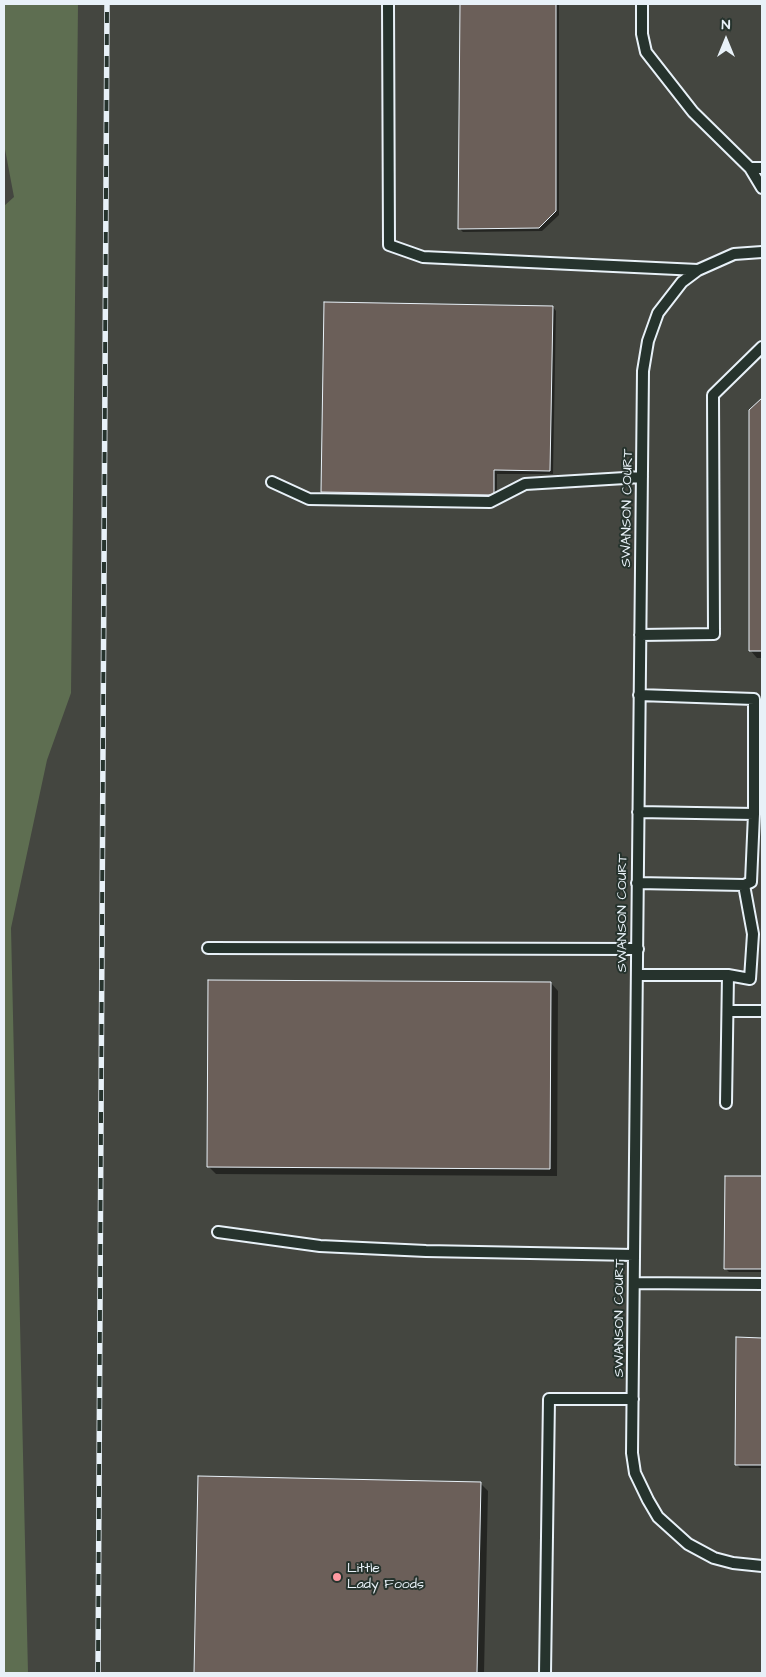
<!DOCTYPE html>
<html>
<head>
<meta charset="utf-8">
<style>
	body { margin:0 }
	#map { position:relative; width:766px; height:1677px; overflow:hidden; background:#343c36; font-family:"Architects Daughter",sans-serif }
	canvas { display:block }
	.frame { position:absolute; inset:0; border:5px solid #e8f1f8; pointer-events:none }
	.north { position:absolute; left:701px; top:15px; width:50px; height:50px; -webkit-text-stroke:4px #26332d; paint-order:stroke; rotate:0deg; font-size:14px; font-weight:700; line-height:20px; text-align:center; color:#e8f1f8 }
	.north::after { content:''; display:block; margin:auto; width:18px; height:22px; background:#e8f1f8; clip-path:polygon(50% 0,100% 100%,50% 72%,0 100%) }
</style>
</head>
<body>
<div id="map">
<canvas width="766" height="1677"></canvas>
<div class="frame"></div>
<div class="north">N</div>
</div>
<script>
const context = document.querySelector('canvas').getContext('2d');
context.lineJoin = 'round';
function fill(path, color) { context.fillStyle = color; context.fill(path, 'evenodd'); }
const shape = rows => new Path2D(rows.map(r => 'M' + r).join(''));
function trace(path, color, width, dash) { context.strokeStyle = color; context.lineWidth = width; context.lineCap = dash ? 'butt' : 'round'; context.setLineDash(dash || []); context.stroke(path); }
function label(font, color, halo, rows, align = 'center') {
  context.font = font + ' "Architects Daughter",sans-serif'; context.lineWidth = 4; context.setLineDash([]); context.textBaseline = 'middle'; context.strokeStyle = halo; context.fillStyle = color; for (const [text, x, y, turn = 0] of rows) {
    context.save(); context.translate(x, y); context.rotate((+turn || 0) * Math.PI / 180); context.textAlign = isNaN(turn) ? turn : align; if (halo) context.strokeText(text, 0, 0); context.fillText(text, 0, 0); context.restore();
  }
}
const built = shape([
	[4,4,762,4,762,1673,4,1673]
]);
const green = shape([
	[4,4,78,4,71,693,47,760,11,928,28,1673,4,1673,4,206,14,197,4,144]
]);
const shadow = shape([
	[462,4,559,4,559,215,542,231,463,232,460,229],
	[553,307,556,311,553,474,497,474,497,498,325,495,322,492],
	[762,400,762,658,757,658,750,650,750,410],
	[551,983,558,991,557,1176,216,1174,208,1166],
	[726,1177,762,1178,762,1272,729,1272,725,1268],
	[738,1339,762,1339,762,1468,740,1468,736,1464],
	[199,1477,480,1483,488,1491,484,1673,195,1673]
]);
const building = shape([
	[460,4,556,4,556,211,539,228,458,229,460,4],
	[324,302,553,306,550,471,494,470,494,495,321,492,324,302],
	[762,398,762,651,749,651,749,410,762,398],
	[208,980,551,982,550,1169,207,1167,208,980],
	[725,1176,762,1176,762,1269,724,1269,725,1176],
	[736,1337,762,1338,762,1465,735,1465,736,1337],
	[198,1476,481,1482,477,1673,194,1673,198,1476]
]);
const lane = shape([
	[388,4,389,245,423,257,698,270],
	[642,4,642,34,646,52,693,112,750,168],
	[762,168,750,168,762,188],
	[762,252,734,254,698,270,682,282,658,313,648,341,643,371,632,1453,635,1473,648,1500,658,1517,688,1544,714,1558,733,1563,762,1566],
	[272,482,309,499,490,502,525,484,642,477],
	[640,635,714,634,713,395,762,347],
	[639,695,754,699,754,814],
	[638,812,754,814,751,882,744,885],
	[637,883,744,885,753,934,750,979,728,975],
	[208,948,638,949],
	[637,975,728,975,726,1103],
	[728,1011,762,1011],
	[218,1232,320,1246,426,1251,634,1255],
	[634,1283,762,1284],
	[545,1673,549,1399,633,1399]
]);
const rail = shape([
	[98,1673,107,4]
]);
const markers = [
	[337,1577,5,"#ff9aa2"]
];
const streetNames = [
	["SWANSON COURT",628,508,-89],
	["SWANSON COURT",623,913,-90],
	["SWANSON COURT",620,1318,-90]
];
const poiNames = [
	["Little",347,1569],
	["Lady Foods",347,1585]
];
fill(built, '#444640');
fill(green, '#5e6e51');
fill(shadow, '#0007');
fill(building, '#6b5f59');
trace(building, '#e8f1f8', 1);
trace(lane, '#e8f1f8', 14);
trace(lane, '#26332d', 10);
trace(rail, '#e8f1f8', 5.5);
trace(rail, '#26332d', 4, [11]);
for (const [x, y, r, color] of markers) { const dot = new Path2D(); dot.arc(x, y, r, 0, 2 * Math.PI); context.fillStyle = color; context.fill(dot); trace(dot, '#26332d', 2); }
label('14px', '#e8f1f8', '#26332d', streetNames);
label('14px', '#e8f1f8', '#26332d', poiNames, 'left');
</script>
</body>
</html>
